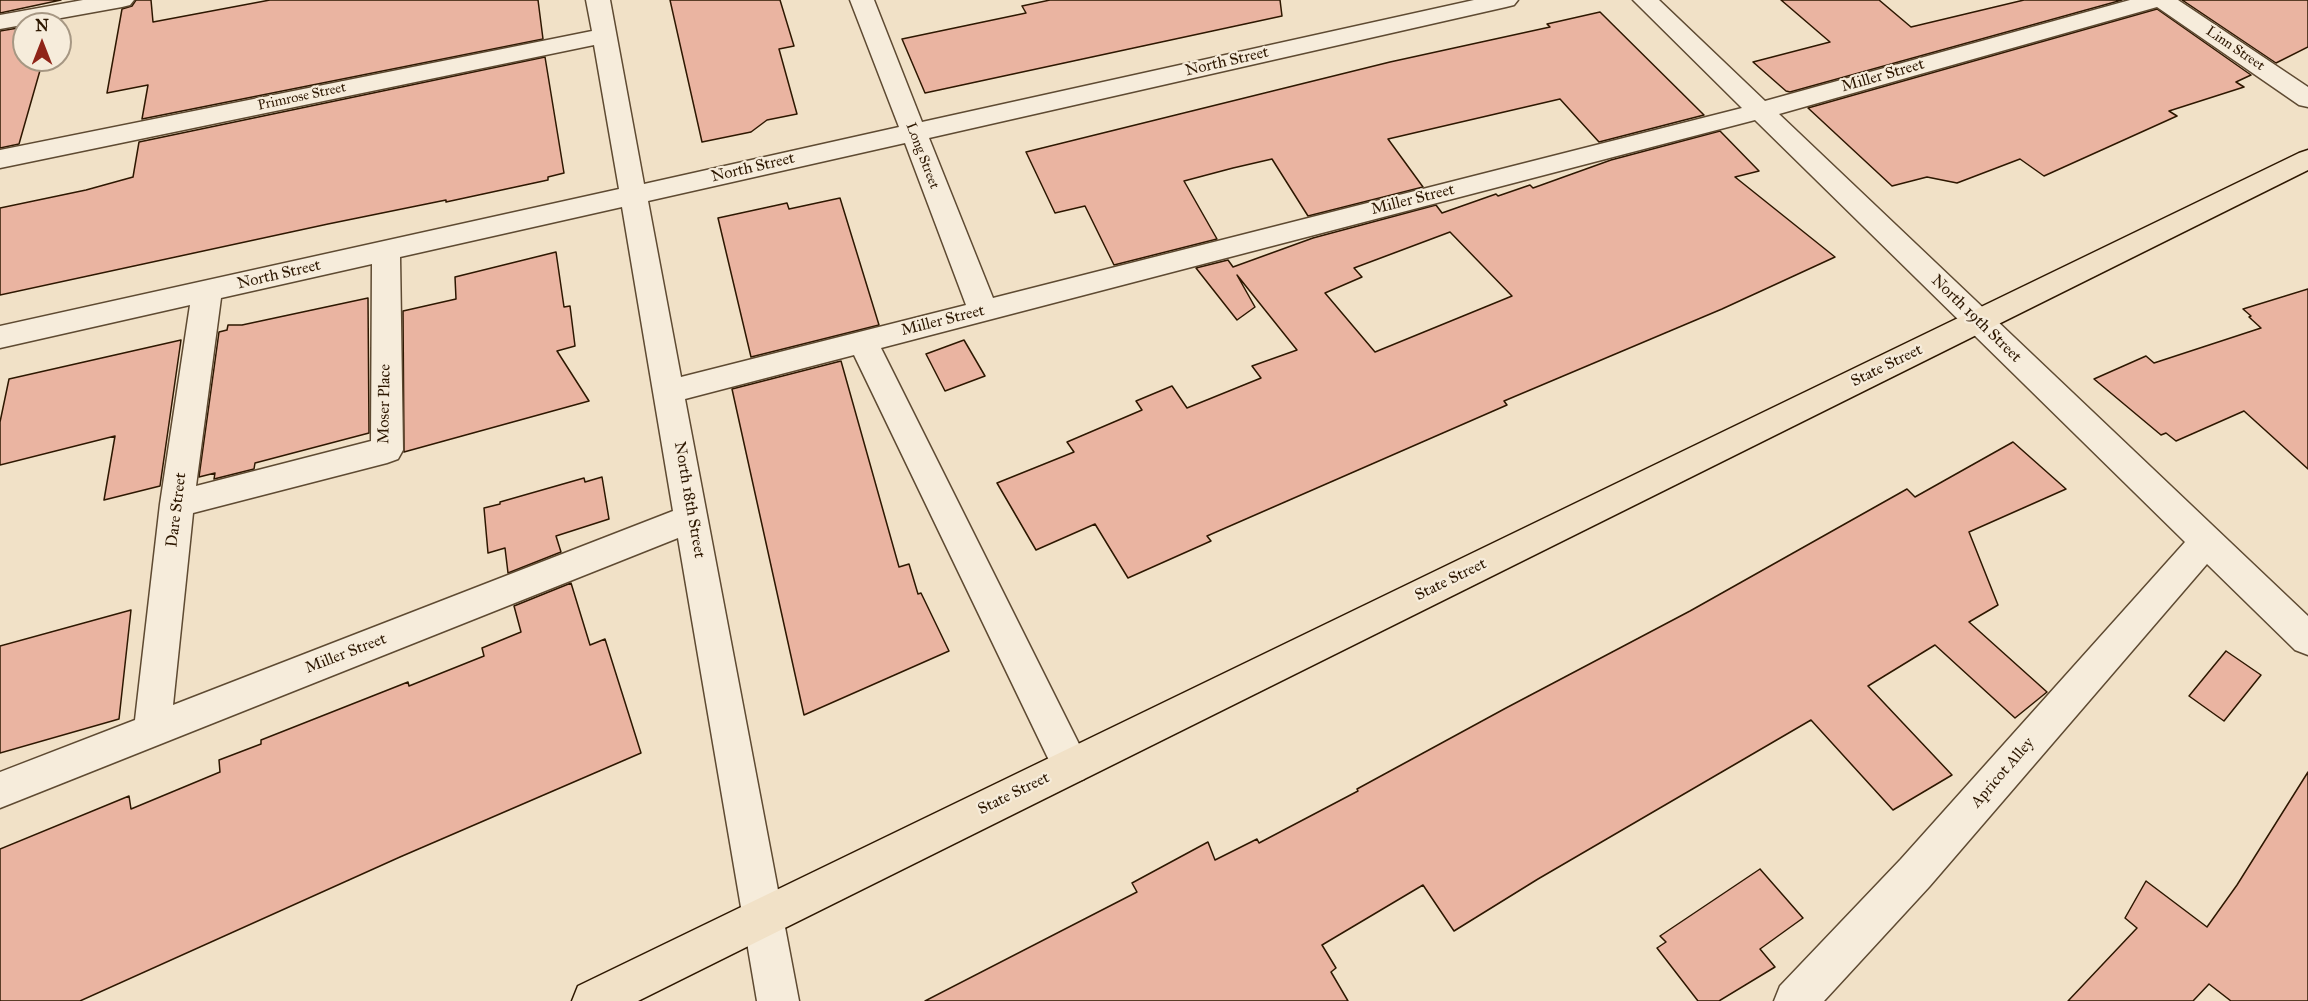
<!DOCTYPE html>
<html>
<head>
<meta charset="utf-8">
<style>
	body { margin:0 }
	#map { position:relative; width:2308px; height:1001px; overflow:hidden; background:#f1e1c7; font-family:"IM FELL Great Primer",serif }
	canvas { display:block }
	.north { position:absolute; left:12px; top:12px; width:60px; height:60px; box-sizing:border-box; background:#f6ecdb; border:2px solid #a69783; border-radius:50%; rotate:0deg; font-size:16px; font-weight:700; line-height:24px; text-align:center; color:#2d1700 }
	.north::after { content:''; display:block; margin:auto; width:21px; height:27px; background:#8f2418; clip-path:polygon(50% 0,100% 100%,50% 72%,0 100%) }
</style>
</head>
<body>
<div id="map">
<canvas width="2308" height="1001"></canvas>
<div class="north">N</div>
</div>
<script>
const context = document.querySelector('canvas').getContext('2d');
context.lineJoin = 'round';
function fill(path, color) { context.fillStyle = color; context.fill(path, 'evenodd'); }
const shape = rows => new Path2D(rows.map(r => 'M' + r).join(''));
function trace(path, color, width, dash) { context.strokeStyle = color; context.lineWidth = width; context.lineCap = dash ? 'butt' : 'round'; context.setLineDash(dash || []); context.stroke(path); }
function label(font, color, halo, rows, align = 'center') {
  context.font = font + ' "IM FELL Great Primer",serif'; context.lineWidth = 4.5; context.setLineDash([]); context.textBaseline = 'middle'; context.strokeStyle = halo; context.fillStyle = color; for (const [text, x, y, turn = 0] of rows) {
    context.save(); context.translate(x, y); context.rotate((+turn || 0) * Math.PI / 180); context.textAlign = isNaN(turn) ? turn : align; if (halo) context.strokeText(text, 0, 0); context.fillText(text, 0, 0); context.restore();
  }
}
const building = shape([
	[0,0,61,0,0,13,0,0],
	[136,0,151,0,153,22,270,0,538,0,543,39,142,119,148,85,107,93,122,9,132,6,136,0],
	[670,0,780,0,794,46,779,49,797,114,767,120,751,132,702,142,670,0],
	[1050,0,1280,0,1282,16,925,93,902,39,1026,13,1022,6,1050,0],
	[1781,0,1879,0,1911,27,2024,0,2122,0,1790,92,1786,91,1753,62,1830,42,1781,0],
	[2182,0,2308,0,2308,47,2276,63,2182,0],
	[2157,9,2251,75,2236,82,2244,87,2169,111,2177,116,2044,176,2020,159,1957,183,1927,177,1892,186,1808,108,2157,9],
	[1600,12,1704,115,1599,142,1560,99,1388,139,1423,187,1308,216,1272,159,1233,168,1184,181,1217,239,1114,265,1085,206,1055,213,1026,152,1390,62,1550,27,1547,24,1600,12],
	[24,27,24,60,43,60,19,144,0,148,0,31,24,27],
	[545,57,564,173,548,177,548,180,446,202,446,200,328,224,0,295,0,208,86,190,133,177,139,142,545,57],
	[1720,131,1759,171,1735,177,1835,257,1722,309,1504,401,1507,405,1207,536,1211,541,1128,578,1095,524,1036,550,997,483,1074,452,1067,442,1142,410,1136,401,1172,386,1187,408,1261,378,1252,366,1297,350,1237,275,1255,307,1237,320,1196,268,1228,260,1233,267,1313,238,1436,205,1442,213,1496,194,1498,196,1530,185,1533,188,1611,160,1720,131],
	[1450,232,1512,296,1375,352,1325,293,1362,277,1354,268,1450,232],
	[840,198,879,325,751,357,718,218,787,203,789,209,840,198],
	[556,252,564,307,570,306,575,346,557,351,589,401,404,452,403,311,456,299,455,277,556,252],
	[2308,289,2308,469,2244,411,2176,441,2166,433,2161,435,2094,379,2146,356,2154,363,2261,328,2249,317,2251,316,2243,309,2308,289],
	[368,298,369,433,255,463,254,469,214,479,215,473,199,477,219,332,227,330,228,325,242,325,368,298],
	[181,340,160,486,104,500,115,436,0,465,0,422,9,379,181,340],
	[964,340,985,376,945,391,926,354,964,340],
	[841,361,899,567,909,564,918,594,921,593,949,651,804,715,732,389,841,361],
	[2013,442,2066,489,1969,532,1998,605,1969,622,2047,692,2015,718,1935,645,1868,686,1952,775,1893,810,1811,720,1538,879,1454,931,1423,885,1322,945,1336,968,1331,972,1348,1001,925,1001,1137,892,1132,883,1208,842,1215,860,1257,839,1259,843,1358,791,1357,789,1506,708,1690,611,1907,489,1915,497,2013,442],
	[602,477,609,519,556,536,561,552,508,573,505,548,488,553,484,508,500,504,500,502,584,478,585,482,602,477],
	[571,583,590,645,605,639,641,753,400,857,80,1001,0,1001,0,849,129,796,131,809,220,772,219,760,261,744,261,740,408,682,409,686,484,656,482,648,521,632,514,606,571,583],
	[131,610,119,719,0,753,0,646,131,610],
	[2226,651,2261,675,2224,721,2189,696,2226,651],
	[2308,772,2308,1001,2231,1001,2209,984,2193,1001,2068,1001,2137,928,2125,918,2146,881,2207,927,2237,885,2308,772],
	[1760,869,1803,918,1760,949,1775,967,1719,1001,1698,1001,1657,948,1666,942,1660,936,1760,869]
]);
const minor = shape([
	[83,0,134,0,130,5,122,7,0,29,0,15,83,0],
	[586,0,610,0,644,184,899,127,850,0,874,0,922,122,1474,0,1518,0,1514,5,1506,7,929,138,993,298,1742,108,1633,0,1659,0,1765,101,2130,0,2178,0,2308,87,2308,107,2299,105,2157,7,1779,114,2308,616,2308,655,2295,650,2207,564,1929,887,1824,1001,1774,1001,1780,986,1901,859,2185,542,1755,120,881,348,1090,766,1084,779,1071,784,1058,779,854,355,685,399,799,1001,757,1001,678,538,0,808,0,772,135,720,160,504,190,305,0,348,0,326,619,189,594,45,0,168,0,150,592,31,586,0],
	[905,143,966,305,681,377,648,201,905,143],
	[622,207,673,511,173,705,193,513,387,463,398,459,403,450,400,257,622,207],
	[372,264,371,441,196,486,221,298,372,264]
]);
const major = shape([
	[2308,150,2308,170,638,1001,572,1001,578,986,2299,153,2308,150]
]);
const farStreetnames = [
	["Linn Street",2235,49,34],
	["Primrose Street",302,97,-12],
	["Long Street",922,156,69]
];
const streetNames = [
	["North Street",1227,62,-13],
	["Miller Street",1883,76,-16],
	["North Street",753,168,-13],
	["Miller Street",1413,200,-14],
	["North Street",279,275,-13],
	["North 19th Street",1976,319,44],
	["Miller Street",943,321,-14],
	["State Street",1887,366,-26],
	["Moser Place",385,404,-89],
	["North 18th Street",689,500,80],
	["Dare Street",177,510,-83],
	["State Street",1451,580,-26],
	["Miller Street",346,654,-21],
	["Apricot Alley",2003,773,-49],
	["State Street",1014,794,-26]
];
fill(building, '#eab4a1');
trace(building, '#2d1700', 1.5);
trace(minor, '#5e4a32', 3);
trace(major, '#2d1700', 3);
fill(minor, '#f6ecdb');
fill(major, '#f1e1c7');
label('14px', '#2d1700', '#f6ecdb', farStreetnames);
label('16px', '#2d1700', '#f6ecdb', streetNames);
</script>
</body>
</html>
